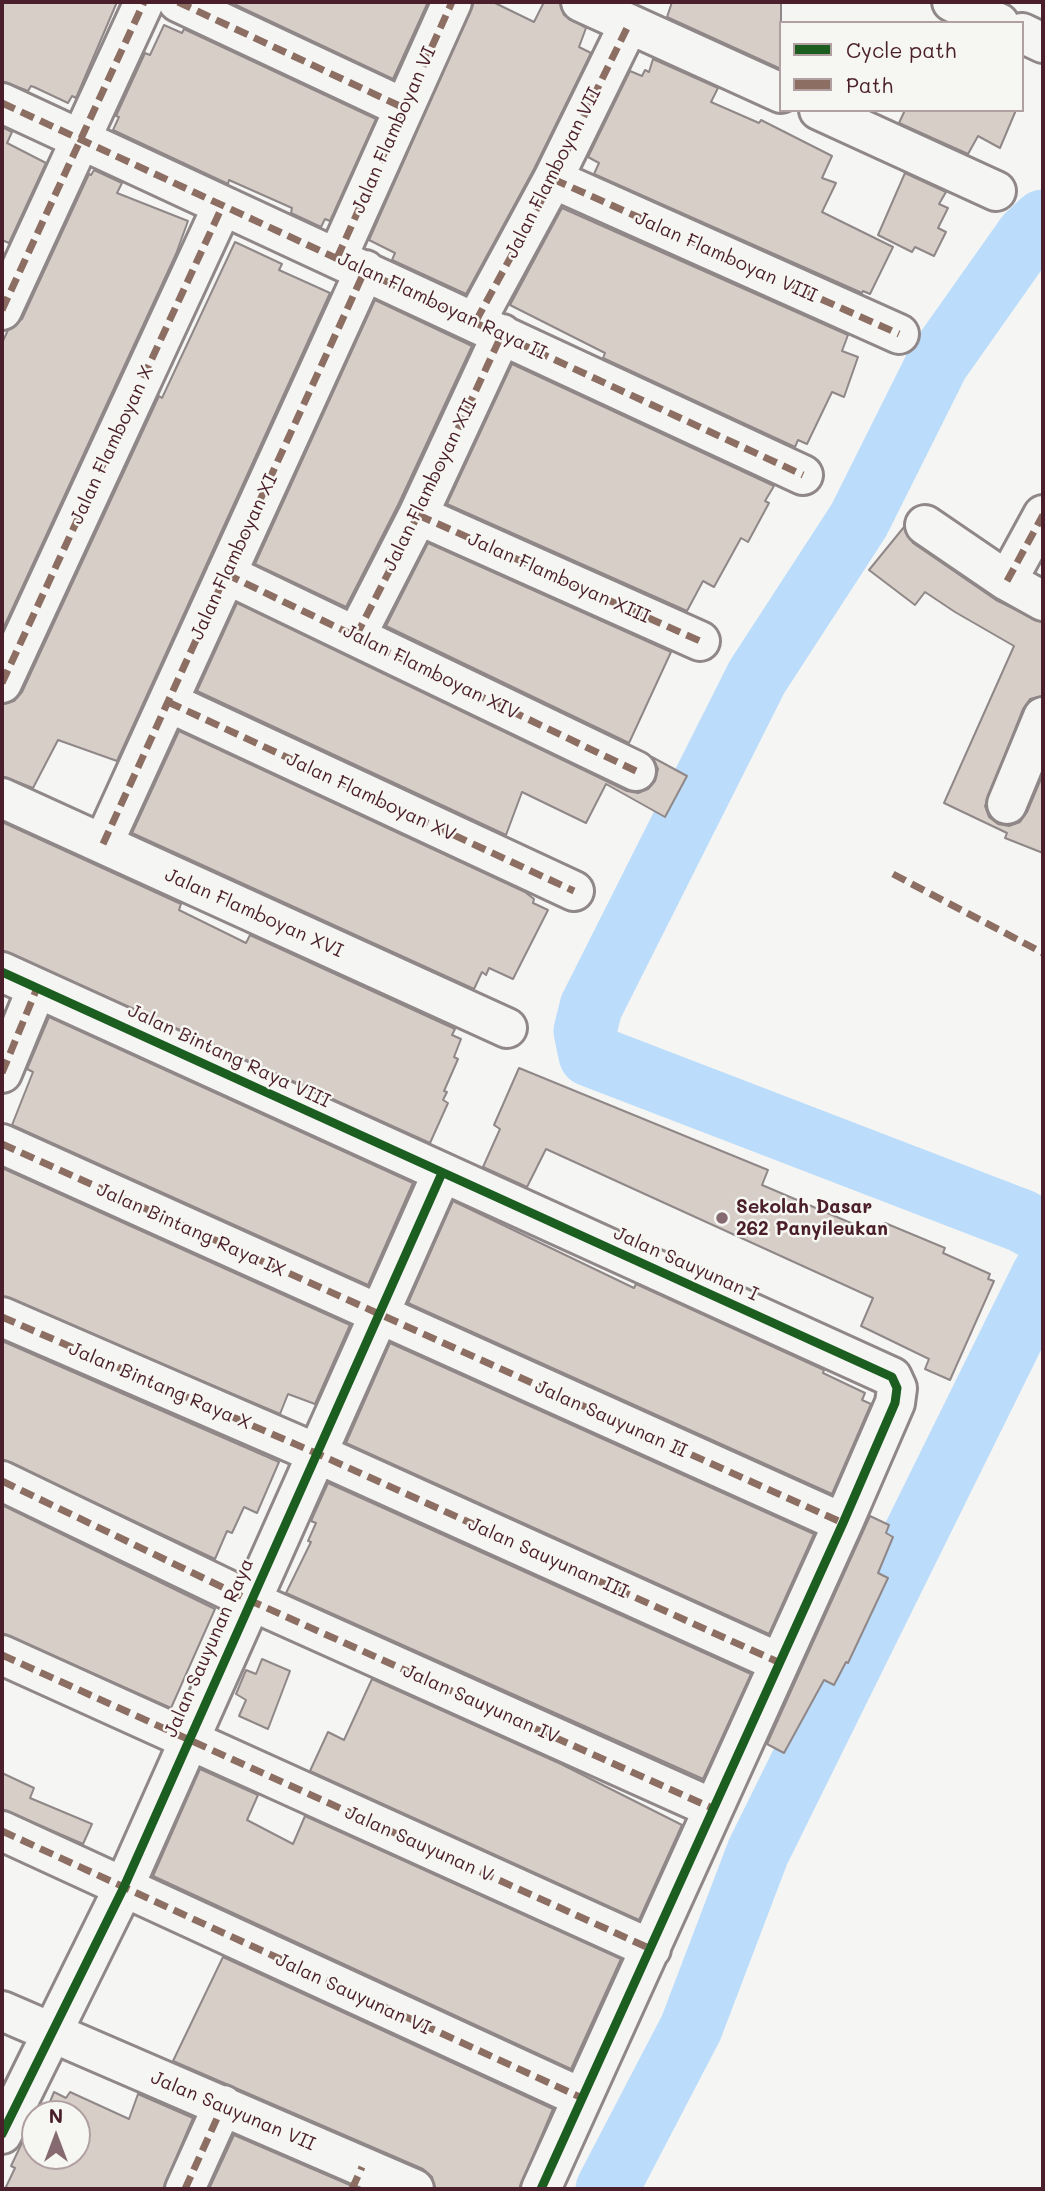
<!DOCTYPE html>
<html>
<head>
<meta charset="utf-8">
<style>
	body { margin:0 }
	#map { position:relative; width:1045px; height:2191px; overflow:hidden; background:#f5f5f3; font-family:Mali,sans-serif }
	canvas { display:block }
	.frame { position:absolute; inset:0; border:4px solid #4a1f2b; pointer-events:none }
	.legend { position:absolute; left:779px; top:21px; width:245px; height:91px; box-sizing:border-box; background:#f6f6f2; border:2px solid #b1a0a2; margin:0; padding:9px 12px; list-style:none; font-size:21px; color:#4a1f2b }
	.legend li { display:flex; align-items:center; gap:14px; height:35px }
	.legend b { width:35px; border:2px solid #b1a0a2 }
	.north { position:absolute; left:21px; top:2100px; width:70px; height:70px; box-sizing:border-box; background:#f6f6f2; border:2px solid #b1a0a2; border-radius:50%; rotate:0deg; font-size:19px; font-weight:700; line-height:28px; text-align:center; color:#4a1f2b }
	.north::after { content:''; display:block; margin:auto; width:24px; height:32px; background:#866a71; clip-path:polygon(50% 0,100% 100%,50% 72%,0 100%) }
</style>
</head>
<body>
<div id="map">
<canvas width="1045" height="2191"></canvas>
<div class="frame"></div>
<ul class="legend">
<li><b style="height:9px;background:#1b5e20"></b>Cycle path</li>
<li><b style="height:9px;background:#8d6e63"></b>Path</li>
</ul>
<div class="north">N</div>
</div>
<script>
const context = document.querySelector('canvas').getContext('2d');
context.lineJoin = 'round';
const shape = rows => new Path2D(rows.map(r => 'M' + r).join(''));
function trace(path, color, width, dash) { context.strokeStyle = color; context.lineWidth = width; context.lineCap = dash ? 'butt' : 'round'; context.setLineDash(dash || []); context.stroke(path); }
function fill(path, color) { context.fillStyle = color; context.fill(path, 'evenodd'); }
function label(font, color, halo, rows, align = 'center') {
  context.font = font + ' Mali,sans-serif'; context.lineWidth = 5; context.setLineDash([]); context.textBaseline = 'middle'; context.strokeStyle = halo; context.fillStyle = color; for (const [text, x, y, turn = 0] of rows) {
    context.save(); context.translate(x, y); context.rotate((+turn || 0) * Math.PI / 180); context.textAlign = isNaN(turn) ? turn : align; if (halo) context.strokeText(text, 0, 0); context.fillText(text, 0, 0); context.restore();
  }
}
const river = shape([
	[1043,221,1027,236,938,362,859,520,757,677,591,1007,585,1031,590,1055,1022,1221,1043,1233],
	[607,2189,691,2028,758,1852,1043,1275]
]);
const building = shape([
	[2,2,117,2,76,98,72,96,68,103,34,87,31,86,28,91,2,81,2,2],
	[237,2,428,2,393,79,236,5,237,2],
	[474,2,493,2,534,22,544,2,560,2,564,15,586,28,579,47,591,53,534,169,466,294,392,260,395,253,369,240,474,2],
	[672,2,781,2,781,69,667,17,672,2],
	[164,25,182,33,184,29,376,119,330,221,325,219,321,227,291,213,292,208,229,180,228,184,113,130,119,117,116,116,145,53,150,55,164,25],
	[653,59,718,88,711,102,759,123,761,120,832,156,822,178,836,183,822,212,893,247,870,294,863,291,862,293,594,174,599,163,588,157,630,71,642,76,645,70,649,72,653,59],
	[905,110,1016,110,1000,148,978,136,968,154,899,123,905,110],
	[2,127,12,132,7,143,46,163,9,243,2,240,2,127],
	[94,170,122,183,117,193,188,221,176,254,2,631,2,343,8,330,22,319,89,174,91,175,94,170],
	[905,173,946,192,939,204,948,208,938,228,946,232,934,256,915,247,912,252,878,235,905,173],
	[562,208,848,335,842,351,858,357,844,397,832,392,807,444,798,440,795,447,603,358,605,353,510,305,562,208],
	[235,242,282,264,279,270,330,293,117,761,58,740,33,788,2,776,2,704,14,701,22,692,159,396,162,398,235,242],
	[375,300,472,346,398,505,346,607,255,564,375,300],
	[512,364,774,486,765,501,769,503,748,542,741,538,714,587,703,581,687,611,447,504,512,364],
	[904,527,913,543,996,600,1043,623,1043,696,1030,699,1023,709,985,806,989,817,998,824,1009,826,1020,822,1027,812,1043,774,1043,853,1005,838,1007,833,944,803,1014,646,955,612,925,592,915,605,869,570,904,527],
	[428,543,671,652,629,743,386,626,428,543],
	[237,603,627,791,638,793,648,789,655,781,658,769,652,757,687,776,665,817,606,784,586,823,522,792,506,835,197,691,237,603],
	[179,731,525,892,534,899,533,903,548,910,513,979,489,968,486,975,482,972,474,989,132,833,179,731],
	[2,822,181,904,179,910,246,943,250,935,455,1029,452,1035,461,1039,454,1057,458,1059,444,1091,447,1092,443,1100,448,1103,430,1143,2,950,2,822],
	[49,1017,413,1183,368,1285,12,1125,33,1072,27,1069,49,1017],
	[519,1068,768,1170,762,1185,879,1235,885,1223,945,1248,943,1253,990,1274,988,1279,994,1281,950,1380,925,1369,929,1359,861,1326,873,1298,546,1149,527,1187,483,1167,500,1129,494,1125,519,1068],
	[2,1168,350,1325,315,1404,288,1394,280,1414,2,1296,2,1168],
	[453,1201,634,1288,636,1284,824,1370,823,1373,865,1393,862,1400,871,1404,832,1494,408,1303,453,1201],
	[2,1341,279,1462,257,1513,244,1507,232,1533,227,1531,215,1559,2,1459,2,1341],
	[390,1343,814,1534,769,1634,346,1443,390,1343],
	[328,1483,751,1674,703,1779,286,1593,311,1542,308,1541,316,1523,311,1521,328,1483],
	[2,1505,215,1609,171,1708,2,1633,2,1505],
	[870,1516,889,1525,886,1533,893,1537,878,1573,888,1578,848,1663,846,1662,834,1685,824,1680,784,1753,767,1744,870,1516],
	[262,1659,290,1671,268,1729,239,1716,246,1700,236,1694,246,1670,256,1674,262,1659],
	[372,1679,561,1764,682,1825,639,1920,310,1771,328,1732,344,1740,372,1679],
	[200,1769,258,1795,247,1820,293,1844,305,1816,621,1959,571,2069,153,1876,200,1769],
	[2,1773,34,1788,30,1798,92,1824,83,1844,2,1809,2,1773],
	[223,1957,553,2109,519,2189,435,2189,432,2177,423,2169,173,2061,223,1957],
	[54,2092,66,2098,70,2092,129,2119,138,2094,193,2118,163,2189,5,2189,15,2168,11,2166,30,2126,35,2129,35,2156,77,2156,77,2114,45,2114,54,2092],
	[234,2135,359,2189,209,2189,234,2135]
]);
const street = shape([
	[178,2,404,108],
	[581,2,781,93],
	[952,2,999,23],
	[1022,33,1043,43],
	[2,103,803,475],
	[819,110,996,191],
	[553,179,899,334],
	[337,258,452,2],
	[2,310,144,2],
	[476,321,553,179,629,24],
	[418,515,700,641],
	[925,525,1007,581,1043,601],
	[226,574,636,771],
	[1007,581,1043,515],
	[356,636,418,515,502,334],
	[2,683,222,207],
	[168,702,574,891],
	[2,798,507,1028],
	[1007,804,1043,717],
	[103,844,365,270],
	[2,972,892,1377,897,1388,895,1403,843,1523,541,2189],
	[2,1073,37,988],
	[2,1144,843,1523],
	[2,1317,318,1454,778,1662],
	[2,1481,249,1600,712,1808],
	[2,1655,651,1949],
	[2,1831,582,2098],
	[2,2011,414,2189],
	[2,2134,123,1889,442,1173],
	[185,2189,223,2105]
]);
const quiet = shape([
	[178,2,404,108],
	[2,103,803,475],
	[553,179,899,334],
	[337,258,452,2],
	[2,310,144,2],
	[476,321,553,179,629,24],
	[418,515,700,641],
	[226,574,636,771],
	[1007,581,1043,515],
	[356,636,418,515,502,334],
	[2,683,222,207],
	[168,702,574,891],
	[103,844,365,270],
	[893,874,1043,953],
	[2,1073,37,988],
	[2,1144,843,1523],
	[2,1317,318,1454,778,1662],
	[2,1481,249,1600,712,1808],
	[2,1655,651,1949],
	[2,1831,582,2098],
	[185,2189,223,2105],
	[352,2189,362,2167]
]);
const cycleway = shape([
	[2,972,892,1377,897,1388,895,1403,843,1523,541,2189],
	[2,2134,123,1889,442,1173]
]);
const markers = [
	[722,1218,7,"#866a71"]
];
const streetNames = [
	["Jalan Flamboyan VI",394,130,-66],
	["Jalan Flamboyan VII",553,173,-63],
	["Jalan Flamboyan VIII",726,257,24],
	["Jalan Flamboyan Raya II",442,306,25],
	["Jalan Flamboyan X",112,445,-65],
	["Jalan Flamboyan XII",430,485,-64],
	["Jalan Flamboyan XI",234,557,-65],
	["Jalan Flamboyan XIII",559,578,24],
	["Jalan Flamboyan XIV",431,672,26],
	["Jalan Flamboyan XV",371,797,25],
	["Jalan Flamboyan XVI",254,913,24],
	["Jalan Bintang Raya VIII",229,1056,25],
	["Jalan Bintang Raya IX",191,1230,24],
	["Jalan Sauyunan I",686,1264,24],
	["Jalan Bintang Raya X",160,1386,23],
	["Jalan Sauyunan II",611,1419,24],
	["Jalan Sauyunan III",548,1558,24],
	["Jalan Sauyunan Raya",209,1648,-66],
	["Jalan Sauyunan IV",481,1704,24],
	["Jalan Sauyunan V",419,1844,24],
	["Jalan Sauyunan VI",353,1994,25],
	["Jalan Sauyunan VII",233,2111,23]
];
const poiNames = [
	["Sekolah Dasar",736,1207],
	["262 Panyileukan",736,1229]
];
trace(river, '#bbddfb', 63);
fill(building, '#d7cec7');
trace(building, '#8f8788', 2);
trace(street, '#8f8788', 44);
trace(street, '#f5f5f3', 38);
trace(quiet, '#8d6e63', 7, [14, 7]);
trace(cycleway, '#1b5e20', 9);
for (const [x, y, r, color] of markers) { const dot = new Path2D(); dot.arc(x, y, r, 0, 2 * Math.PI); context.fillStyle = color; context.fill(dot); trace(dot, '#f6f6f2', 2.5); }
label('19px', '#4a1f2b', '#f6f6f2', streetNames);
label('bold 19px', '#4a1f2b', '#f6f6f2', poiNames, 'left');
</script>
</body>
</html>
